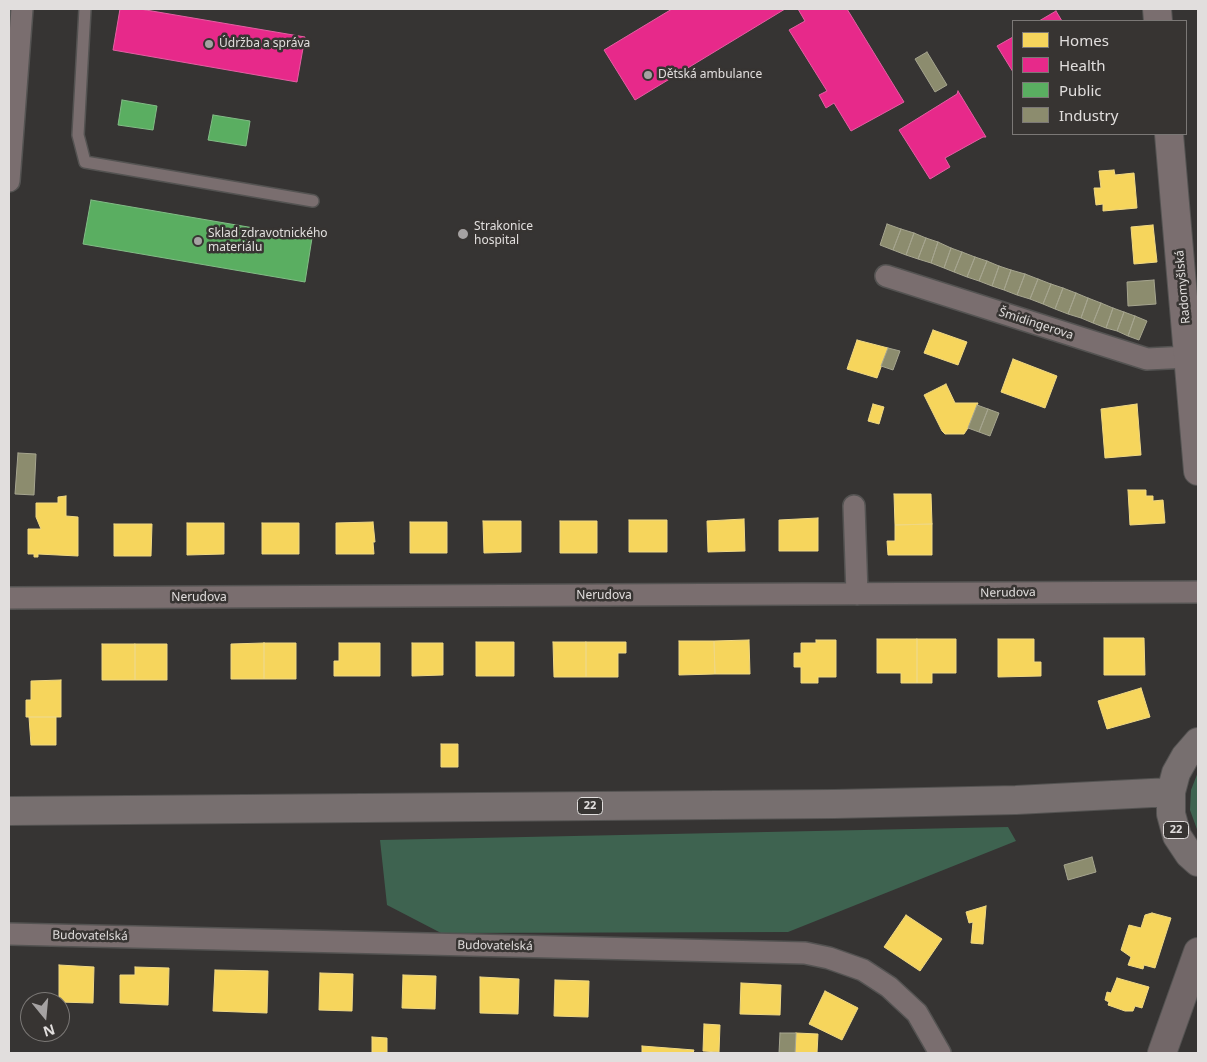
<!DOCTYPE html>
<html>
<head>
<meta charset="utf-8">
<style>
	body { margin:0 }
	#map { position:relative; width:1207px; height:1062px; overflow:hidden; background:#363433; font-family:"Noto Sans",sans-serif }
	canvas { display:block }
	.frame { position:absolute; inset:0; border:10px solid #e1dedd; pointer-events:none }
	.legend { position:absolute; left:1012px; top:20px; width:175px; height:115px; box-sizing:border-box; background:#373432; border:1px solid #7b7876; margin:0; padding:6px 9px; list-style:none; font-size:15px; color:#e1dedd }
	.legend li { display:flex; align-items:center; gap:10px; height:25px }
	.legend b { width:25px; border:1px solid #7b7876 }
	.north { position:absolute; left:20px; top:992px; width:50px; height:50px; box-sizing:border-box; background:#373432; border:1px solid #7b7876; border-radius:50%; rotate:163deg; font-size:14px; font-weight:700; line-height:20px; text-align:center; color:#e1dedd }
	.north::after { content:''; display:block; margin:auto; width:18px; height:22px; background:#a5a2a2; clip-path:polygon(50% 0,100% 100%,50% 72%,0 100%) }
</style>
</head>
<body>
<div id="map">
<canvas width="1207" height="1062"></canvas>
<div class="frame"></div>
<ul class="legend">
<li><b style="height:14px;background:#f6d55c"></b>Homes</li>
<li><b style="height:14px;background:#e7298a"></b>Health</li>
<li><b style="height:14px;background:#5aae61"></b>Public</li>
<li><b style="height:14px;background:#8c8c6e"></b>Industry</li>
</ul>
<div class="north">N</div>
</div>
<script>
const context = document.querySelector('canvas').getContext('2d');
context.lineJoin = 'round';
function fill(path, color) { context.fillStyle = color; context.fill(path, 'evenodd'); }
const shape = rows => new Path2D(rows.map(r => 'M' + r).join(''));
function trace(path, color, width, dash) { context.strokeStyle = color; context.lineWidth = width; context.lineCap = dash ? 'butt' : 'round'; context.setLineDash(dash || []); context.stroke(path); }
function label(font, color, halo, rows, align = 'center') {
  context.font = font + ' "Noto Sans",sans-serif'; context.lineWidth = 5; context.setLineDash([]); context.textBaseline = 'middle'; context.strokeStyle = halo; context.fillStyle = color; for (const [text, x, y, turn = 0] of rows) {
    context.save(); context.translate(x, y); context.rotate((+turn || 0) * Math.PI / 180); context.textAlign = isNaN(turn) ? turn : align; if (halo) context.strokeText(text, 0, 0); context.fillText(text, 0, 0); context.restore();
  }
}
const green = shape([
	[1198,772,1198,832,1190,810,1191,790],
	[1008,827,1016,841,788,932,441,933,387,905,380,840]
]);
const homes = shape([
	[1114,170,1115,175,1134,173,1137,208,1103,211,1103,204,1096,205,1094,188,1101,188,1099,171,1114,170],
	[1153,225,1157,262,1134,264,1131,227,1153,225],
	[933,330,967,342,958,365,924,353,933,330],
	[857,340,888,348,877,378,847,369,857,340],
	[1013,359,1057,376,1045,408,1001,392,1013,359],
	[946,384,955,403,978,403,968,428,964,434,945,434,942,431,924,395,946,384],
	[873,404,884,407,879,424,868,421,873,404],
	[1137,404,1141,455,1105,458,1101,409,1137,404],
	[1128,490,1146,490,1146,496,1153,496,1153,501,1163,500,1165,523,1130,525,1128,490],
	[894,494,931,494,932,524,895,525,894,494],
	[66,496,66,516,78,517,78,556,38,554,38,557,34,557,34,554,28,554,28,529,41,529,36,517,36,503,58,503,58,497,66,496],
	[818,518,818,551,779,551,779,520,818,518],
	[744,519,745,551,708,552,707,521,744,519],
	[629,520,667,520,667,552,629,552,629,520],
	[483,521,521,521,521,552,484,553,483,521],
	[560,521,597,521,597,553,560,553,560,521],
	[373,522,375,542,373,542,374,554,336,554,336,523,373,522],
	[410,522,447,522,447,553,410,553,410,522],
	[187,523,224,523,224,554,187,555,187,523],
	[262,523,299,523,299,554,262,554,262,523],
	[114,524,152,524,151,556,114,556,114,524],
	[932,524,932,555,888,555,887,541,895,541,895,525,932,524],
	[1104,638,1144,638,1145,675,1104,675,1104,638],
	[877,639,917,639,917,683,901,683,901,673,877,673,877,639],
	[917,639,956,639,956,673,932,673,932,683,917,683,917,639],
	[998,639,1034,639,1034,662,1041,662,1041,676,998,677,998,639],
	[749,640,750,674,715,674,714,641,749,640],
	[816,640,836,640,836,677,818,677,818,683,801,683,801,667,794,667,794,653,801,653,801,643,816,643,816,640],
	[679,641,714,641,715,674,679,675,679,641],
	[476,642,514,642,514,676,476,676,476,642],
	[553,642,586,642,586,677,554,677,553,642],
	[586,642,626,642,626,653,618,653,618,677,586,677,586,642],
	[264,643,264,679,231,679,231,644,264,643],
	[264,643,296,643,296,679,264,679,264,643],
	[339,643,380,643,380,676,334,676,334,661,339,661,339,643],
	[412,643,443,643,443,675,412,676,412,643],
	[102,644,135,644,135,680,102,680,102,644],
	[135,644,167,644,167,680,135,680,135,644],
	[61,680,61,717,26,717,26,700,31,700,31,681,61,680],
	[1141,688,1150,717,1107,729,1098,701,1141,688],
	[29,717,56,717,56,745,31,745,29,717],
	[441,744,458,744,458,767,441,767,441,744],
	[986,906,983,944,971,943,973,922,969,923,966,912,986,906],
	[1152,913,1171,918,1155,968,1144,965,1143,969,1128,965,1131,957,1121,950,1129,925,1141,928,1145,915,1152,913],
	[906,915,942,939,920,971,884,947,906,915],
	[59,965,94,967,93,1003,59,1002,59,965],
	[135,967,169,968,168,1005,120,1003,120,975,135,975,135,967],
	[215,970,268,971,267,1013,213,1011,215,970],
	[320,973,353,974,352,1011,319,1010,320,973],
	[403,975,436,976,435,1009,402,1008,403,975],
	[480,977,519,979,518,1014,480,1013,480,977],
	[1117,978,1149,987,1142,1008,1135,1006,1133,1011,1125,1011,1108,1005,1109,1002,1105,1000,1107,992,1111,993,1117,978],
	[555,980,589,981,588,1017,554,1016,555,980],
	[741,983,781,985,780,1015,740,1014,741,983],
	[825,991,858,1008,842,1040,809,1024,825,991],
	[704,1024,720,1025,719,1052,703,1051,704,1024],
	[796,1033,818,1034,817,1053,795,1053,796,1033],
	[372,1037,387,1038,387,1053,372,1053,372,1037],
	[642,1046,694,1050,693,1053,642,1053,642,1046]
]);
const health = shape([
	[120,9,140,9,305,37,297,82,113,50,120,9],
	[672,9,785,9,635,100,604,50,672,9],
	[798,9,847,9,904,102,851,131,834,103,826,108,819,95,827,91,789,30,805,21,798,9],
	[1056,11,1062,21,1039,21,1056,11],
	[1013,37,1013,72,997,46,1013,37],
	[958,91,986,137,983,137,945,158,950,167,930,179,899,130,957,94,958,91]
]);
const public = shape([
	[122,100,157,106,153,130,118,125,122,100],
	[213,115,250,121,246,146,208,140,213,115],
	[91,200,312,238,305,282,83,244,91,200]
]);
const industry = shape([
	[927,52,947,85,935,92,915,59,927,52],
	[887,224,901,229,893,250,880,245,887,224],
	[901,229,914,233,906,255,893,250,901,229],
	[914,233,926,238,918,259,906,255,914,233],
	[926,238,938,242,931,263,918,259,926,238],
	[938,242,951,248,944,268,931,263,938,242],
	[951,248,962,252,954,272,944,268,951,248],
	[962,252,975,257,967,277,954,272,962,252],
	[975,257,987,261,979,281,967,277,975,257],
	[987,261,999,266,992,286,979,281,987,261],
	[999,266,1011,270,1004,290,992,286,999,266],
	[1011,270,1025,274,1017,295,1004,290,1011,270],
	[1025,274,1038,279,1030,299,1017,295,1025,274],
	[1038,279,1051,284,1043,304,1030,299,1038,279],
	[1154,280,1156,304,1128,306,1127,282,1154,280],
	[1051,284,1063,288,1055,309,1043,304,1051,284],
	[1063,288,1076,293,1068,314,1055,309,1063,288],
	[1076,293,1088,298,1081,318,1068,314,1076,293],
	[1088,298,1101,303,1093,323,1081,318,1088,298],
	[1101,303,1113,308,1106,328,1093,323,1101,303],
	[1113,308,1124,312,1117,331,1106,328,1113,308],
	[1124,312,1135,316,1128,336,1117,331,1124,312],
	[1135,316,1147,321,1139,340,1128,336,1135,316],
	[888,348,900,351,893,370,881,366,888,348],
	[977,405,988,409,979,432,968,428,977,405],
	[988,409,999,413,990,436,979,432,988,409],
	[18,453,36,454,34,495,15,494,18,453],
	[1092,857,1096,872,1068,880,1064,865,1092,857],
	[780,1033,796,1033,795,1053,779,1053,780,1033]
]);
const service = shape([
	[85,9,78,135,85,162,313,201]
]);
const minor = shape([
	[9,181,22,9],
	[886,276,1147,359,1189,357],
	[854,506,857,594],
	[9,598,1198,592],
	[9,934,805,953,829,958,863,970,889,987,917,1013,940,1053]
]);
const tertiary = shape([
	[1157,9,1158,21],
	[1169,134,1198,471]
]);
const secondary = shape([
	[1162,1053,1198,952]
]);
const primary = shape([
	[1198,742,1185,757,1176,773,1171,792,1171,814,1177,836,1189,854,1198,862],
	[9,811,834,804,1016,800,1171,792]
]);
const markers = [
	[209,44,5,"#a5a2a2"],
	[648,75,5,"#a5a2a2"],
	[463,234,6,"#a5a2a2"],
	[198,241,5,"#a5a2a2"]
];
const shields = [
	[590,806,25],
	[1176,830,25]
];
const shieldNames = [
	["22",590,806],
	["22",1176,830]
];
const poiNames = [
	["Údržba a správa",219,44],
	["Dětská ambulance",658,75],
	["Strakonice",474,227],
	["hospital",474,241],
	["Sklad zdravotnického",208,234],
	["materiálu",208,248]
];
const streetNames = [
	["Radomyšlská",1183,287,-95],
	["Šmidingerova",1036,324,18],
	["Nerudova",1008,593,-1],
	["Nerudova",604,596],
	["Nerudova",199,598],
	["Budovatelská",90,936,1],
	["Budovatelská",495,946,1]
];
fill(green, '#3e6350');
fill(homes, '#f6d55c');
trace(homes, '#f0d883', 1);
fill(health, '#e7298a');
trace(health, '#e55fa3', 1);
fill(public, '#5aae61');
trace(public, '#82bc86', 1);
fill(industry, '#8c8c6e');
trace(industry, '#a6a58f', 1);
trace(service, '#545352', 14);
trace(minor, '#545352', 24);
trace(tertiary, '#545352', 30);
trace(secondary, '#545352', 30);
trace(primary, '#545352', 30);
trace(service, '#7a6e6f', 11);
trace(minor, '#7a6e6f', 21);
trace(tertiary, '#7a6e6f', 28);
trace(secondary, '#726768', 28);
trace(primary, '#776f6f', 28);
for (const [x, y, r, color] of markers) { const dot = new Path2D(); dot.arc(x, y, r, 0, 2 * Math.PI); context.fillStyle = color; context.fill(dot); trace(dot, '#373432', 2); }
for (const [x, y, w] of shields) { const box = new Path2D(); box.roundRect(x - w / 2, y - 8.5, w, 17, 4); context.fillStyle = '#373432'; context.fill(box); trace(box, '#e1dedd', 1); }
label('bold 11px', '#e1dedd', null, shieldNames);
label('12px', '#e1dedd', '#373432', poiNames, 'left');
label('12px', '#e1dedd', '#373432', streetNames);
</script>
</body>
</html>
